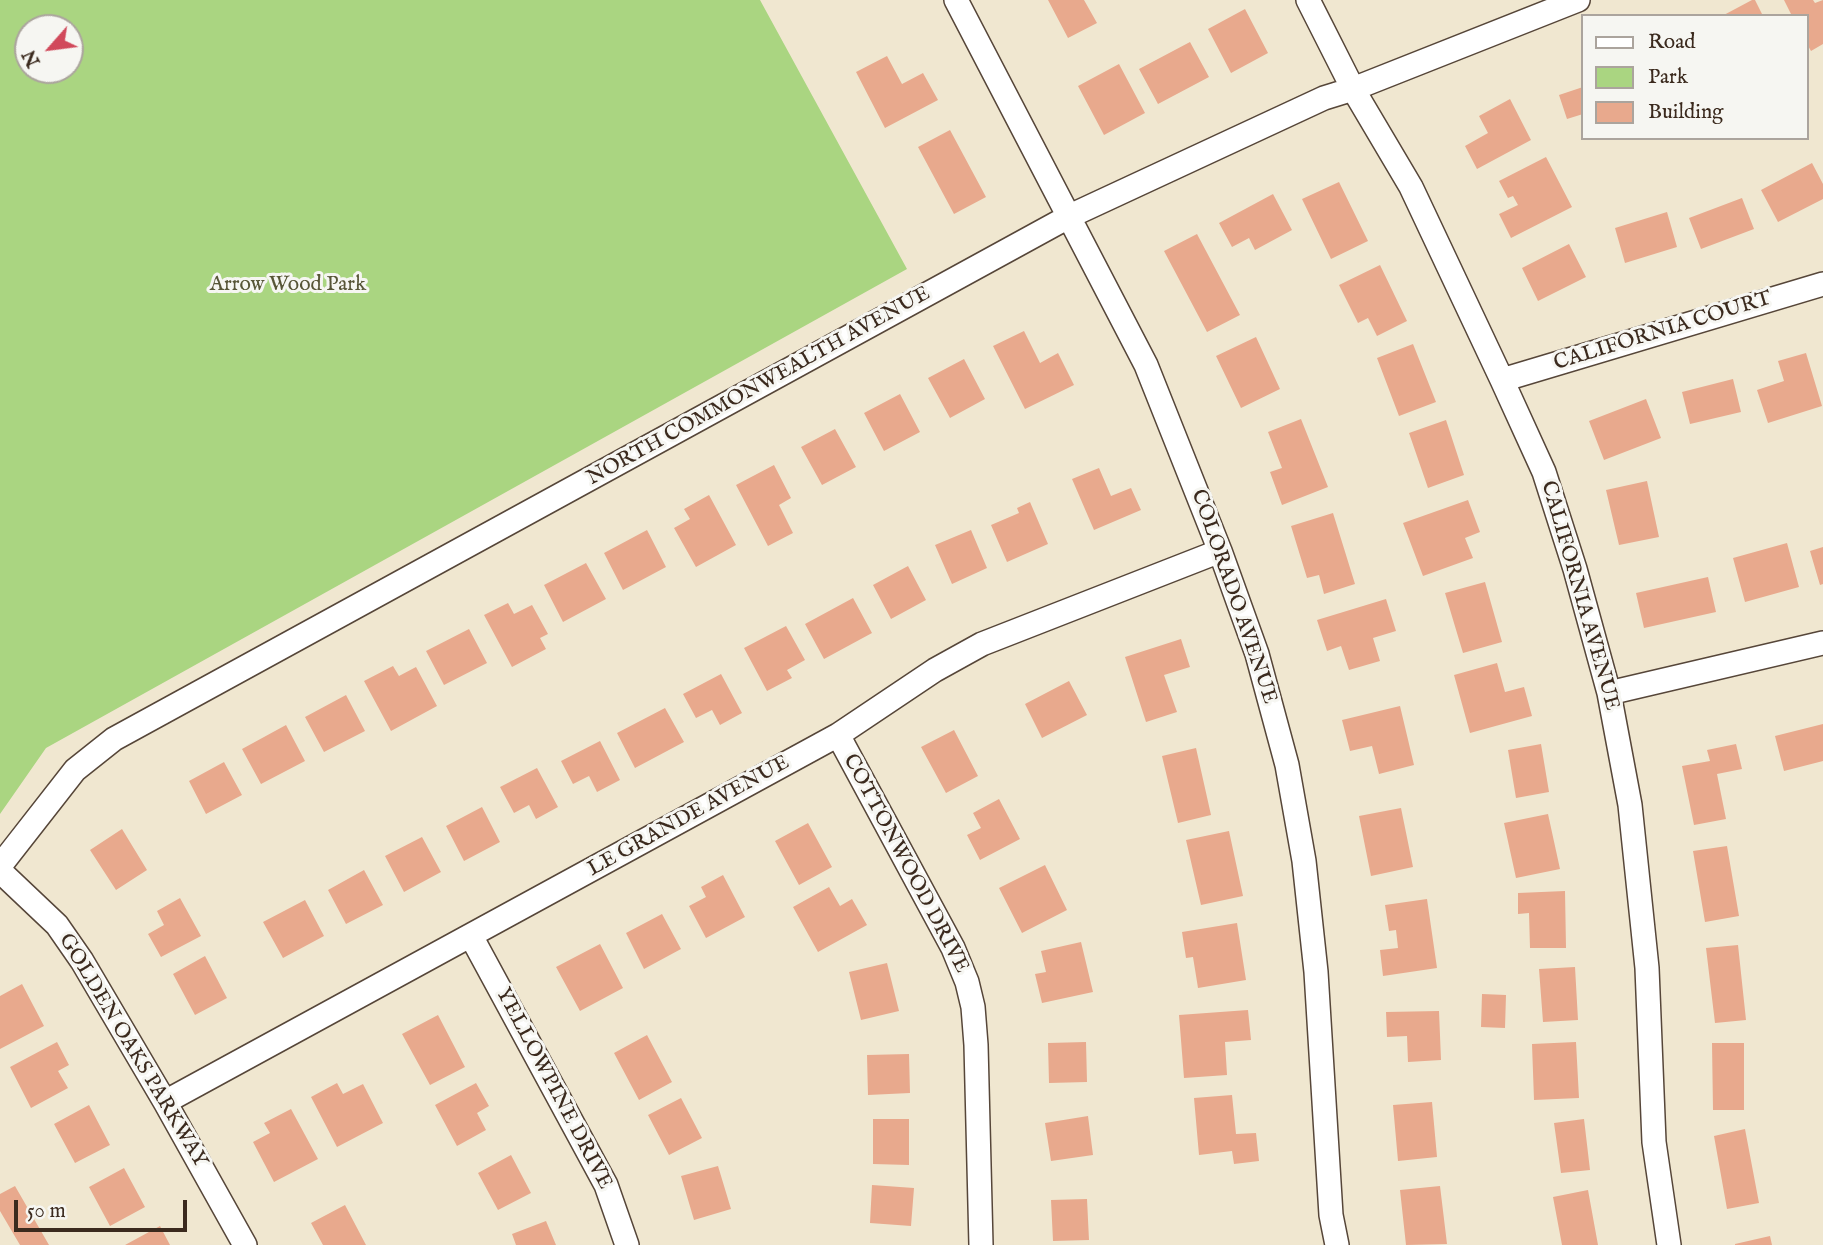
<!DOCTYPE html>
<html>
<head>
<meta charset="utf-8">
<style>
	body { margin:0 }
	#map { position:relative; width:1823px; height:1245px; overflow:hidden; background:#f0e7d0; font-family:"IM FELL English",serif }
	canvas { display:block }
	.legend { position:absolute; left:1581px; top:14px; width:228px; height:126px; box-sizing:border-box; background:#f6f6f2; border:2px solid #aba49d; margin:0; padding:9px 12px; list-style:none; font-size:21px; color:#3b2a1e }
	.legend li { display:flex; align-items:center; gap:14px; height:35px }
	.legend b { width:35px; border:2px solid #aba49d }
	.north { position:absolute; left:14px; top:14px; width:70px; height:70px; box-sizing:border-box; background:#f6f6f2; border:2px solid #aba49d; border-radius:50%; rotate:242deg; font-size:19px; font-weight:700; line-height:28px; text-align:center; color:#3b2a1e }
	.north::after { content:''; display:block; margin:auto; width:24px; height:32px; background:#d1495b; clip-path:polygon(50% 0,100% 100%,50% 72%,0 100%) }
	.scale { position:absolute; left:14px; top:1200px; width:173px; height:32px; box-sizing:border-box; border:4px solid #3b2a1e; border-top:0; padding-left:9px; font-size:21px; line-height:24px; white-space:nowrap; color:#3b2a1e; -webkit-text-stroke:5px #f6f6f2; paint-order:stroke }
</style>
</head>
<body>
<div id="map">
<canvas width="1823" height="1245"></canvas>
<ul class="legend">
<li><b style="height:9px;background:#fff"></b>Road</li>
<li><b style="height:19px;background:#aad581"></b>Park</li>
<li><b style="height:19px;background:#e8a98d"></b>Building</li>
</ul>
<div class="north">N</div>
<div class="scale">50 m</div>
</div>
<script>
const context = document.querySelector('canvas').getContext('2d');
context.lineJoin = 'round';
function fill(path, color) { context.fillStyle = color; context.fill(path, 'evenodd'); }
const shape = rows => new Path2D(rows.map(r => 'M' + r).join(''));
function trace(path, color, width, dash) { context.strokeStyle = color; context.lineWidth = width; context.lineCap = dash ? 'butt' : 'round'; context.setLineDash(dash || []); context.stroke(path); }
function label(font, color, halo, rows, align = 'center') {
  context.font = font + ' "IM FELL English",serif'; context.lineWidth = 6; context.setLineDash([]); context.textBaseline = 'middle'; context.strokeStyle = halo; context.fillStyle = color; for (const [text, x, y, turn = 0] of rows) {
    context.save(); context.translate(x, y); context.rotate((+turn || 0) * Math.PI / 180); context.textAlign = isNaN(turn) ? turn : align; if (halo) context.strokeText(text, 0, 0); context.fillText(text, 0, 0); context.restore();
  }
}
const green = shape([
	[0,0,760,0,907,269,46,748,0,814],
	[28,28,70,28,70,70,28,70]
]);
const building = shape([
	[1048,0,1084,0,1097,23,1068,38],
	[1752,0,1755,0,1763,16,1722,16],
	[1784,0,1813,0,1815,3,1823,0,1823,44,1811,51,1807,44,1807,16,1792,16],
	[1245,9,1268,53,1231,73,1208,29],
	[1190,42,1209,77,1158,104,1139,69],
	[887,56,902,84,923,73,938,100,885,128,856,72],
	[1119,64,1145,113,1104,135,1078,86],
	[1583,87,1583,114,1567,119,1559,95],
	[1510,99,1531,140,1477,169,1465,146,1488,133,1479,116],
	[950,130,986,197,954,214,918,147],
	[1546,157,1572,207,1511,238,1499,214,1518,205,1513,196,1508,198,1499,181],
	[1812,163,1823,184,1823,199,1778,222,1761,190],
	[1339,182,1368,241,1331,259,1302,199],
	[1273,194,1292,230,1255,250,1249,238,1232,247,1219,223],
	[1742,198,1754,229,1701,249,1689,218],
	[1667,212,1677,247,1625,263,1615,228],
	[1197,234,1240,315,1207,332,1164,251],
	[1569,244,1586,277,1538,301,1522,268],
	[1380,265,1407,321,1377,336,1368,318,1358,323,1339,285],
	[1024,331,1040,363,1058,353,1074,385,1025,409,993,346],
	[1256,337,1280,389,1241,408,1216,356],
	[1413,344,1436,402,1399,416,1377,358],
	[1806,353,1822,406,1768,423,1757,390,1784,381,1778,361],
	[964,359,985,399,950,418,928,378],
	[1733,379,1741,412,1690,424,1682,392],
	[900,394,920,432,884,451,864,413],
	[1646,399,1661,438,1604,460,1589,421],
	[1301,419,1328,487,1282,505,1270,472,1282,468,1268,432],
	[1446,420,1464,475,1428,488,1409,433],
	[835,429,856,467,822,485,801,447],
	[774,465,791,498,779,505,793,533,768,546,736,485],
	[1099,468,1111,496,1131,488,1141,510,1094,530,1072,479],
	[1647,481,1659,537,1619,545,1606,490],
	[709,495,736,545,696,567,674,528,690,519,684,509],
	[1468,500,1480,532,1465,538,1473,558,1423,576,1403,523],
	[1030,502,1048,544,1007,562,991,525,1019,513,1017,508],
	[1333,513,1355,584,1324,594,1319,575,1307,578,1291,526],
	[647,530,666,567,623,590,604,553],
	[971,530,987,568,952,584,935,545],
	[1787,543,1799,587,1745,602,1733,558],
	[1823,547,1823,584,1820,585,1810,551],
	[586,563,606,599,563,622,544,585],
	[908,566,926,600,891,619,873,585],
	[1708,577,1716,612,1644,628,1636,593],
	[1485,582,1502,642,1463,653,1445,593],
	[853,598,872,633,824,659,805,624],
	[1386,599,1396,631,1373,638,1380,661,1349,670,1341,646,1327,651,1317,620],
	[508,603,514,614,532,605,548,634,540,638,546,649,512,667,484,615],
	[786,626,805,660,787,670,792,678,767,691,744,648],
	[469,629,487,663,444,685,426,651],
	[1181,639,1190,667,1164,675,1177,712,1146,722,1125,657],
	[1497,663,1505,692,1524,687,1532,716,1470,733,1454,675],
	[393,666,399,676,416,667,437,706,391,731,364,681],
	[721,674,742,713,720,725,712,710,696,718,683,694],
	[1069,681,1087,715,1042,738,1025,704],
	[346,695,365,731,324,752,305,717],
	[1400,706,1414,765,1379,774,1372,746,1350,751,1342,720],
	[665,708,684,742,635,768,617,733],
	[1823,724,1823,761,1784,771,1775,736],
	[286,725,305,761,261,784,242,749],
	[954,730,978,776,946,793,921,747],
	[600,741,620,780,597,792,589,776,573,784,561,761],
	[1541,744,1549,792,1516,798,1508,750],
	[1736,744,1742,769,1717,774,1726,819,1694,825,1682,766,1710,761,1707,750],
	[1196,748,1211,815,1178,823,1162,756],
	[224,762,242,795,206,814,189,781],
	[537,768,558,807,536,819,529,805,514,813,500,787],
	[999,799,1020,839,980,860,967,835,981,828,973,813],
	[482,807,500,842,464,861,446,826],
	[1401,808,1413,867,1371,876,1359,816],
	[1548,814,1560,869,1516,878,1504,823],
	[808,823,832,867,799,885,775,841],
	[122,829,147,870,116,890,90,850],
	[1229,831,1243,896,1201,905,1186,840],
	[422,837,441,872,404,892,385,856],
	[1727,846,1739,916,1705,922,1693,851],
	[1045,865,1067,910,1022,933,999,888],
	[364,870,383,905,346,924,328,890],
	[723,875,745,917,706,938,689,906,706,897,701,887],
	[829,887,840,906,852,899,867,925,818,952,793,907],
	[1565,891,1566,948,1530,948,1529,913,1518,914,1518,893],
	[180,898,201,936,161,957,148,934,164,925,157,911],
	[1427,899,1437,968,1383,976,1380,950,1398,948,1396,930,1389,931,1385,905],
	[305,900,324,936,283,958,263,922],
	[662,914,681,949,644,969,626,933],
	[1237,923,1246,980,1198,988,1193,957,1186,958,1182,932],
	[1081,942,1093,992,1042,1003,1035,974,1046,972,1041,951],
	[600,944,623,988,580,1011,556,967],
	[1738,945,1746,1020,1715,1023,1706,948],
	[205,956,227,998,195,1015,173,974],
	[887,963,899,1011,861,1020,849,972],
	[1575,967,1578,1020,1543,1022,1539,969],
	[22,984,44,1026,0,1049,0,996],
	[1482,994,1506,995,1505,1028,1481,1027],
	[1248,1010,1251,1040,1225,1042,1227,1075,1184,1078,1179,1015],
	[1439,1011,1441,1060,1408,1062,1407,1036,1387,1037,1386,1012],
	[438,1015,465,1067,430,1085,402,1034],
	[647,1035,672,1082,639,1100,614,1053],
	[57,1042,69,1065,58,1071,68,1088,31,1108,10,1067],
	[1086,1042,1087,1082,1049,1083,1048,1043],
	[1576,1042,1579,1098,1534,1100,1532,1044],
	[1712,1043,1744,1043,1744,1110,1713,1110],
	[909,1054,910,1093,868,1095,867,1055],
	[337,1083,343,1094,363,1084,383,1123,337,1147,311,1097],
	[476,1083,489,1106,477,1113,486,1130,457,1146,435,1105],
	[1232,1095,1236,1134,1256,1133,1259,1161,1234,1164,1232,1151,1199,1155,1194,1098],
	[681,1098,702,1138,669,1155,648,1115],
	[1432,1102,1437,1157,1398,1161,1393,1105],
	[89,1105,110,1145,75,1163,54,1124],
	[291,1109,318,1159,274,1182,253,1142,270,1133,264,1123],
	[1088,1116,1093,1155,1051,1161,1045,1123],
	[873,1119,909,1119,909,1165,873,1164],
	[1584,1119,1590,1170,1561,1173,1554,1123],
	[1745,1129,1759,1203,1727,1209,1714,1136],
	[511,1155,531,1193,498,1210,478,1173],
	[718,1166,731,1209,694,1220,681,1176],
	[124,1168,145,1207,110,1226,89,1187],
	[872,1185,914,1188,911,1226,870,1223],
	[15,1186,49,1245,20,1245,0,1211,0,1194],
	[1440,1186,1447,1244,1406,1245,1400,1190],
	[1588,1190,1598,1245,1562,1245,1553,1197],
	[1087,1199,1089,1240,1053,1241,1051,1200],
	[345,1205,366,1245,323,1245,311,1223],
	[546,1221,556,1245,516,1245,512,1234],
	[160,1226,170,1245,125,1245],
	[1770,1236,1772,1245,1735,1245,1735,1244]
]);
const minor = shape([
	[956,0,1146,365,1220,551,1257,654,1287,765,1304,861,1316,972,1331,1215,1337,1245],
	[1308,0,1353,89,1411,187,1502,380,1544,472,1575,569,1609,693,1630,805,1647,968,1654,1142,1669,1245],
	[1502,380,1823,284],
	[1609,693,1823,643],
	[838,735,953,948,967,982,973,1007,976,1045,981,1245],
	[0,866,75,770,114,739,1070,216,1324,98,1353,89,1578,0],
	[0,871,57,925,82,961,165,1102,245,1245],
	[471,936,606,1185,627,1245],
	[165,1102,838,735,935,670,982,644,1220,551]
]);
const parkNames = [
	["Arrow Wood Park",288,286]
];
const streetNames = [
	["CALIFORNIA COURT",1663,332,-17],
	["NORTH COMMONWEALTH AVENUE",759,387,-29],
	["CALIFORNIA AVENUE",1579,596,74],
	["COLORADO AVENUE",1233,597,71],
	["LE GRANDE AVENUE",689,817,-29],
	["COTTONWOOD DRIVE",905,864,62],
	["GOLDEN OAKS PARKWAY",132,1051,59],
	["YELLOWPINE DRIVE",553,1089,62]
];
fill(green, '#aad581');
fill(building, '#e8a98d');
trace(minor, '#564639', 26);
trace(minor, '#fff', 23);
label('21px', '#575537', '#f6f6f2', parkNames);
label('21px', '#3b2a1e', '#f6f6f2', streetNames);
</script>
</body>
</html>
